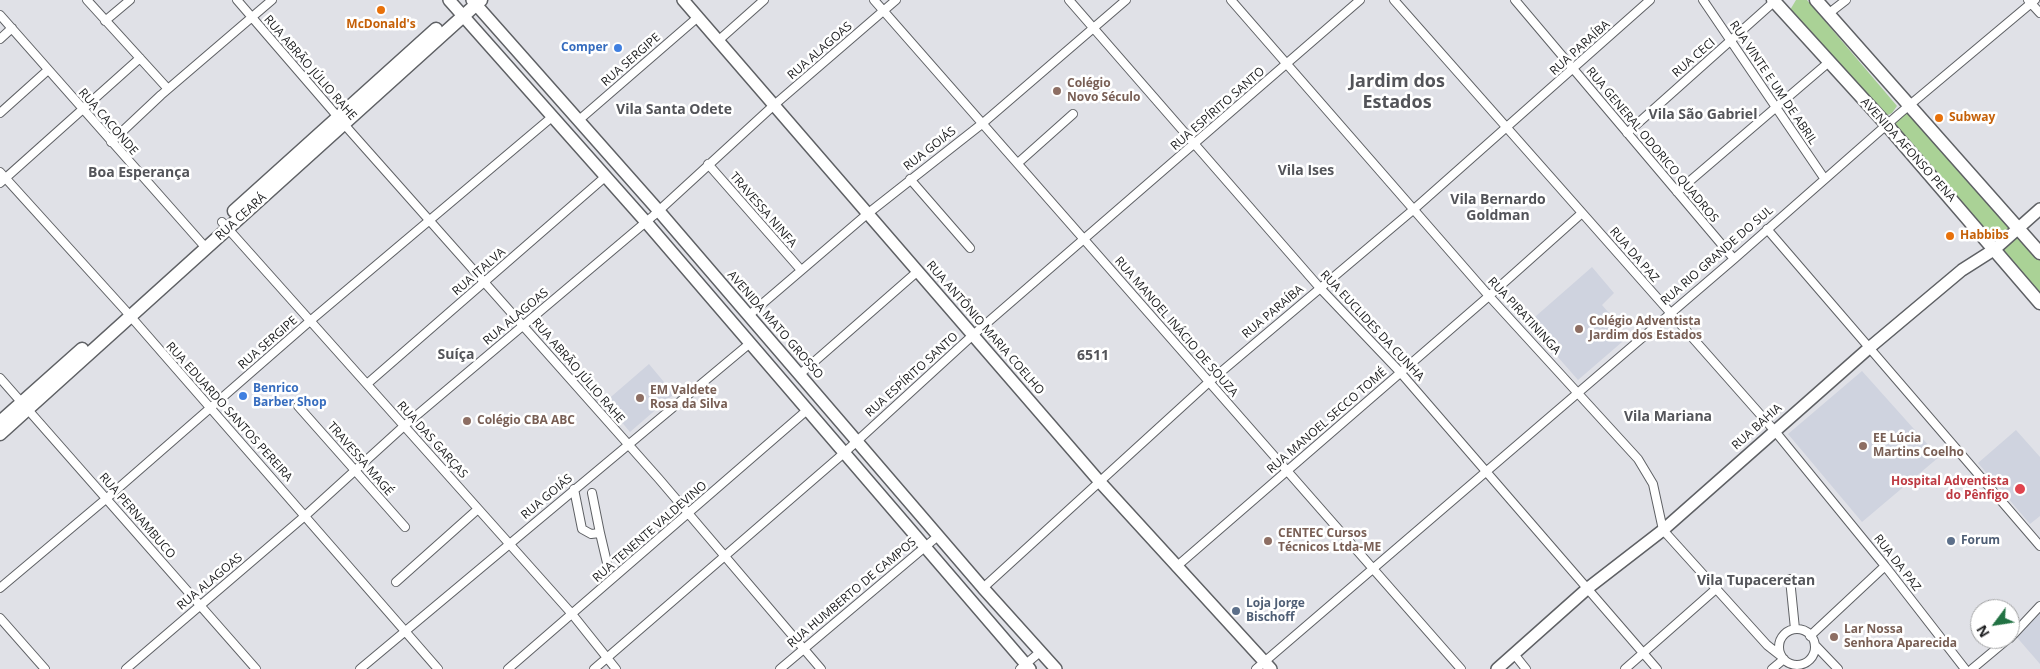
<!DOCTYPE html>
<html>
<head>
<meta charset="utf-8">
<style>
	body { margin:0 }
	#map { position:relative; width:2040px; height:669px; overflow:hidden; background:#e0e1e7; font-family:"Open Sans",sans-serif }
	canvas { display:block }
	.north { position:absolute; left:1970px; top:599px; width:50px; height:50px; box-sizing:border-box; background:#fff; border:1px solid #a3a4a5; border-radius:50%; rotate:239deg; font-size:14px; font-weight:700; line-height:20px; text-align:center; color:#1a1b1d }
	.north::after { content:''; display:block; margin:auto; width:18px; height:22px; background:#227243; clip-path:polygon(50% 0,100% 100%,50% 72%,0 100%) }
</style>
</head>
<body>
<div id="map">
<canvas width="2040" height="669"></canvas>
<div class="north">N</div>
</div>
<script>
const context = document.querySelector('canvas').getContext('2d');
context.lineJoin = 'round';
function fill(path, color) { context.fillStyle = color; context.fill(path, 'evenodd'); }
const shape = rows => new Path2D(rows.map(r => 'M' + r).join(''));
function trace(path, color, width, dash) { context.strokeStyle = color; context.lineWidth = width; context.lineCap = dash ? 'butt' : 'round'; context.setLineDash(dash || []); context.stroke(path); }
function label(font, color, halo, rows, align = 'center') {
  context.font = font + ' "Open Sans",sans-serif'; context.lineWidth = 5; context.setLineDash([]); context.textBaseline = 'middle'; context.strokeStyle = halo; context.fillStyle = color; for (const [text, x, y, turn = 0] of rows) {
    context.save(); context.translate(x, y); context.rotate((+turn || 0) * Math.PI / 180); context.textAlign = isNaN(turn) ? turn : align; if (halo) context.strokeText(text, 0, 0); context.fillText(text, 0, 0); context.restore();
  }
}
const built = shape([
	[1592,267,1614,293,1602,305,1629,336,1578,380,1528,323],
	[649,364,674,394,630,432,605,402],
	[1862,371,1939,457,1862,522,1788,434],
	[2016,430,2040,457,2040,516,2030,524,1978,463],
	[2040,607,2040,664,2014,634]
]);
const green = shape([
	[1796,0,1807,0,1897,106,1892,113,1884,117,1790,10],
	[1908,106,2040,253,2040,303,1886,124]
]);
const street = shape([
	[87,0,168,89],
	[237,0,350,131,659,479,821,669],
	[874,0,1461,669],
	[1069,0,1320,288,1400,372,1657,669],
	[1231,0,1489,296,1638,459,1653,484,1663,530,1767,645,1781,656],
	[1394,0,1774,430,1885,566,1965,669],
	[1515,0,1734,259],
	[1703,0,1824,178],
	[2028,0,2040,13],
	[1828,14,1846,0],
	[0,15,206,248],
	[105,21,130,0],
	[0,39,12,28],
	[719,40,764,0],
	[0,113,48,70],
	[579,120,698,17],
	[1627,133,1776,0],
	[111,142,161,95,272,0],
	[1018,163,1073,114],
	[708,164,801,270],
	[0,172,125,310,438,669],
	[910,179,970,248],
	[0,183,140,58],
	[1677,192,1829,62],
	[222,222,572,614,616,669],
	[1767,229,2040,546],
	[748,316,866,215,983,123,1126,0],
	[799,375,918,271],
	[0,378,256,669],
	[367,384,605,177],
	[298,406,405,527],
	[574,489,582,529,591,534,600,533,592,493],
	[600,533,608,567],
	[1176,567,1489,296,1582,213],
	[1790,579,1795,629],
	[396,582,478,509],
	[0,588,107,498,310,321,552,117],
	[983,588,1209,382,1413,210,1650,0],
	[0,618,45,669],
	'1779 647a18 18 0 1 1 36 0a18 18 0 1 1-36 0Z',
	[1810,636,1885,566],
	[2010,638,2040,606],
	[1815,645,1838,669],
	[1514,654,1526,669],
	[126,669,306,515,404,426,653,216,773,106,896,0],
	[360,669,749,344],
	[508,669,806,411],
	[594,669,844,453,973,335,1360,0],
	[780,669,938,536],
	[1020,669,1040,652],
	[1256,669,1734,259,1899,114,2035,0],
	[1625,669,1717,588],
	[1772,669,1784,659],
	[1972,669,2008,639]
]);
const secondary = shape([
	[449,0,646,222,1030,669],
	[472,0,658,210,983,588,1056,669],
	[683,0,1099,481,1271,669],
	[1497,669,1588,588,1663,530,1869,348,1962,270,1995,249,2040,209]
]);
const primary = shape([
	[1773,0,1886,124,2040,303],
	[1816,0,2040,253],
	[234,211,436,29],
	[0,422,82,349],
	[0,434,481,0]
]);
const markers = [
	[381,10,5,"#e8710a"],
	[618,48,5,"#3f7fe0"],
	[1057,91,5,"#8d6e63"],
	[1939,118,5,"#e8710a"],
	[1950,236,5,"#e8710a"],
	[1579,329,5,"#8d6e63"],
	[243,396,5,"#3f7fe0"],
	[640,398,5,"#8d6e63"],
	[467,421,5,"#8d6e63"],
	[1863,446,5,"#8d6e63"],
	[2020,489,6,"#e0444e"],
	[1268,541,5,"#8d6e63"],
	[1951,541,5,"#5c6f8a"],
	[1236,611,5,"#5c6f8a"],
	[1834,637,5,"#8d6e63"]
];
const foodNames = [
	["McDonald's",381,25,"center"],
	["Subway",1949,118],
	["Habbibs",1960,236]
];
const shopNames = [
	["Comper",608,48],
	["Benrico",253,389,"left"],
	["Barber Shop",253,403,"left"]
];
const streetNames = [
	["RUA PARAÍBA",1580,48,-42],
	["RUA ALAGOAS",820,51,-41],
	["RUA CECI",1694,58,-41],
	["RUA SERGIPE",631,60,-41],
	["RUA ABRÃO JÚLIO RAHE",310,68,49],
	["RUA VINTE E UM DE ABRIL",1773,83,56],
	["RUA ESPÍRITO SANTO",1218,109,-41],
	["RUA CACONDE",108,122,49],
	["RUA GENERAL ODORICO QUADROS",1652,145,50],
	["RUA GOIÁS",930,149,-38],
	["AVENIDA AFONSO PENA",1908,150,48],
	["TRAVESSA NINFA",763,210,49],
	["RUA CEARÁ",241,217,-42],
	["RUA DA PAZ",1634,255,49],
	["RUA RIO GRANDE DO SUL",1717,256,-41],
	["RUA ITALVA",479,272,-41],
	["RUA PARAÍBA",1273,312,-40],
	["RUA PIRATININGA",1524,316,47],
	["RUA ALAGOAS",516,317,-40],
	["AVENIDA MATO GROSSO",775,325,49],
	["RUA EUCLIDES DA CUNHA",1372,326,47],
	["RUA MANOEL INÁCIO DE SOUZA",1176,327,49],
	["RUA ANTÔNIO MARIA COELHO",985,328,49],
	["RUA SERGIPE",268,343,-41],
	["RUA ABRÃO JÚLIO RAHE",578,371,49],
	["RUA ESPÍRITO SANTO",912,375,-42],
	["RUA EDUARDO SANTOS PEREIRA",229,412,48],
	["RUA MANOEL SECCO TOMÉ",1327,421,-41],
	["RUA BAHIA",1757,427,-42],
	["RUA DAS GARÇAS",432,440,48],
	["TRAVESSA MAGÉ",360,459,49],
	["RUA GOIÁS",547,497,-40],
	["RUA PERNAMBUCO",137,516,49],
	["RUA TENENTE VALDEVINO",650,532,-41],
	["RUA DA PAZ",1897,563,52],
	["RUA ALAGOAS",210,582,-40],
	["RUA HUMBERTO DE CAMPOS",852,593,-40]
];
const educationNames = [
	["Colégio",1067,84],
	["Novo Século",1067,98],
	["Colégio Adventista",1589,322],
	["Jardim dos Estados",1589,336],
	["EM Valdete",650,391],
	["Rosa da Silva",650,405],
	["Colégio CBA ABC",477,421],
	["EE Lúcia",1873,439],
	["Martins Coelho",1873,453],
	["CENTEC Cursos",1278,534],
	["Técnicos Ltda-ME",1278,548],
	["Lar Nossa",1844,630],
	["Senhora Aparecida",1844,644]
];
const healthNames = [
	["Hospital Adventista",2009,482],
	["do Pênfigo",2009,496]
];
const serviceNames = [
	["Forum",1961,541],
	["Loja Jorge",1246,604],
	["Bischoff",1246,618]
];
const neighbourhoodNames = [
	["Vila Santa Odete",674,110],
	["Vila São Gabriel",1703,115],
	["Vila Ises",1306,171],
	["Boa Esperança",139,173],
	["Vila Bernardo",1498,200],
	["Goldman",1498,216],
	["Suíça",456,355],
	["6511",1093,356],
	["Vila Mariana",1668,417],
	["Vila Tupaceretan",1756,581]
];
const districtNames = [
	["Jardim dos",1397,82],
	["Estados",1397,103]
];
fill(built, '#cfd3df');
fill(green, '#aad296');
trace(street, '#5e6064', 10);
trace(secondary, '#5e6064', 14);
trace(primary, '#5e6064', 15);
trace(street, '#fff', 8);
trace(secondary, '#fff', 11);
trace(primary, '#fff', 12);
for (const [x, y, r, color] of markers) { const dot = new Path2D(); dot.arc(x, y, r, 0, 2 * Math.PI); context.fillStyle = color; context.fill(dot); trace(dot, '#fff', 2); }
label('bold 12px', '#c56008', '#fff', foodNames, 'left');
label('bold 12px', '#366cbe', '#fff', shopNames, 'right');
label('12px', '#1a1b1d', '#fff', streetNames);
label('bold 12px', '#785e54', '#fff', educationNames, 'left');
label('bold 12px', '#be3a42', '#fff', healthNames, 'right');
label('bold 12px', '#4e5e75', '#fff', serviceNames, 'left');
label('bold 14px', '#535459', '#fff', neighbourhoodNames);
label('bold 18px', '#535459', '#fff', districtNames);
</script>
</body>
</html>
